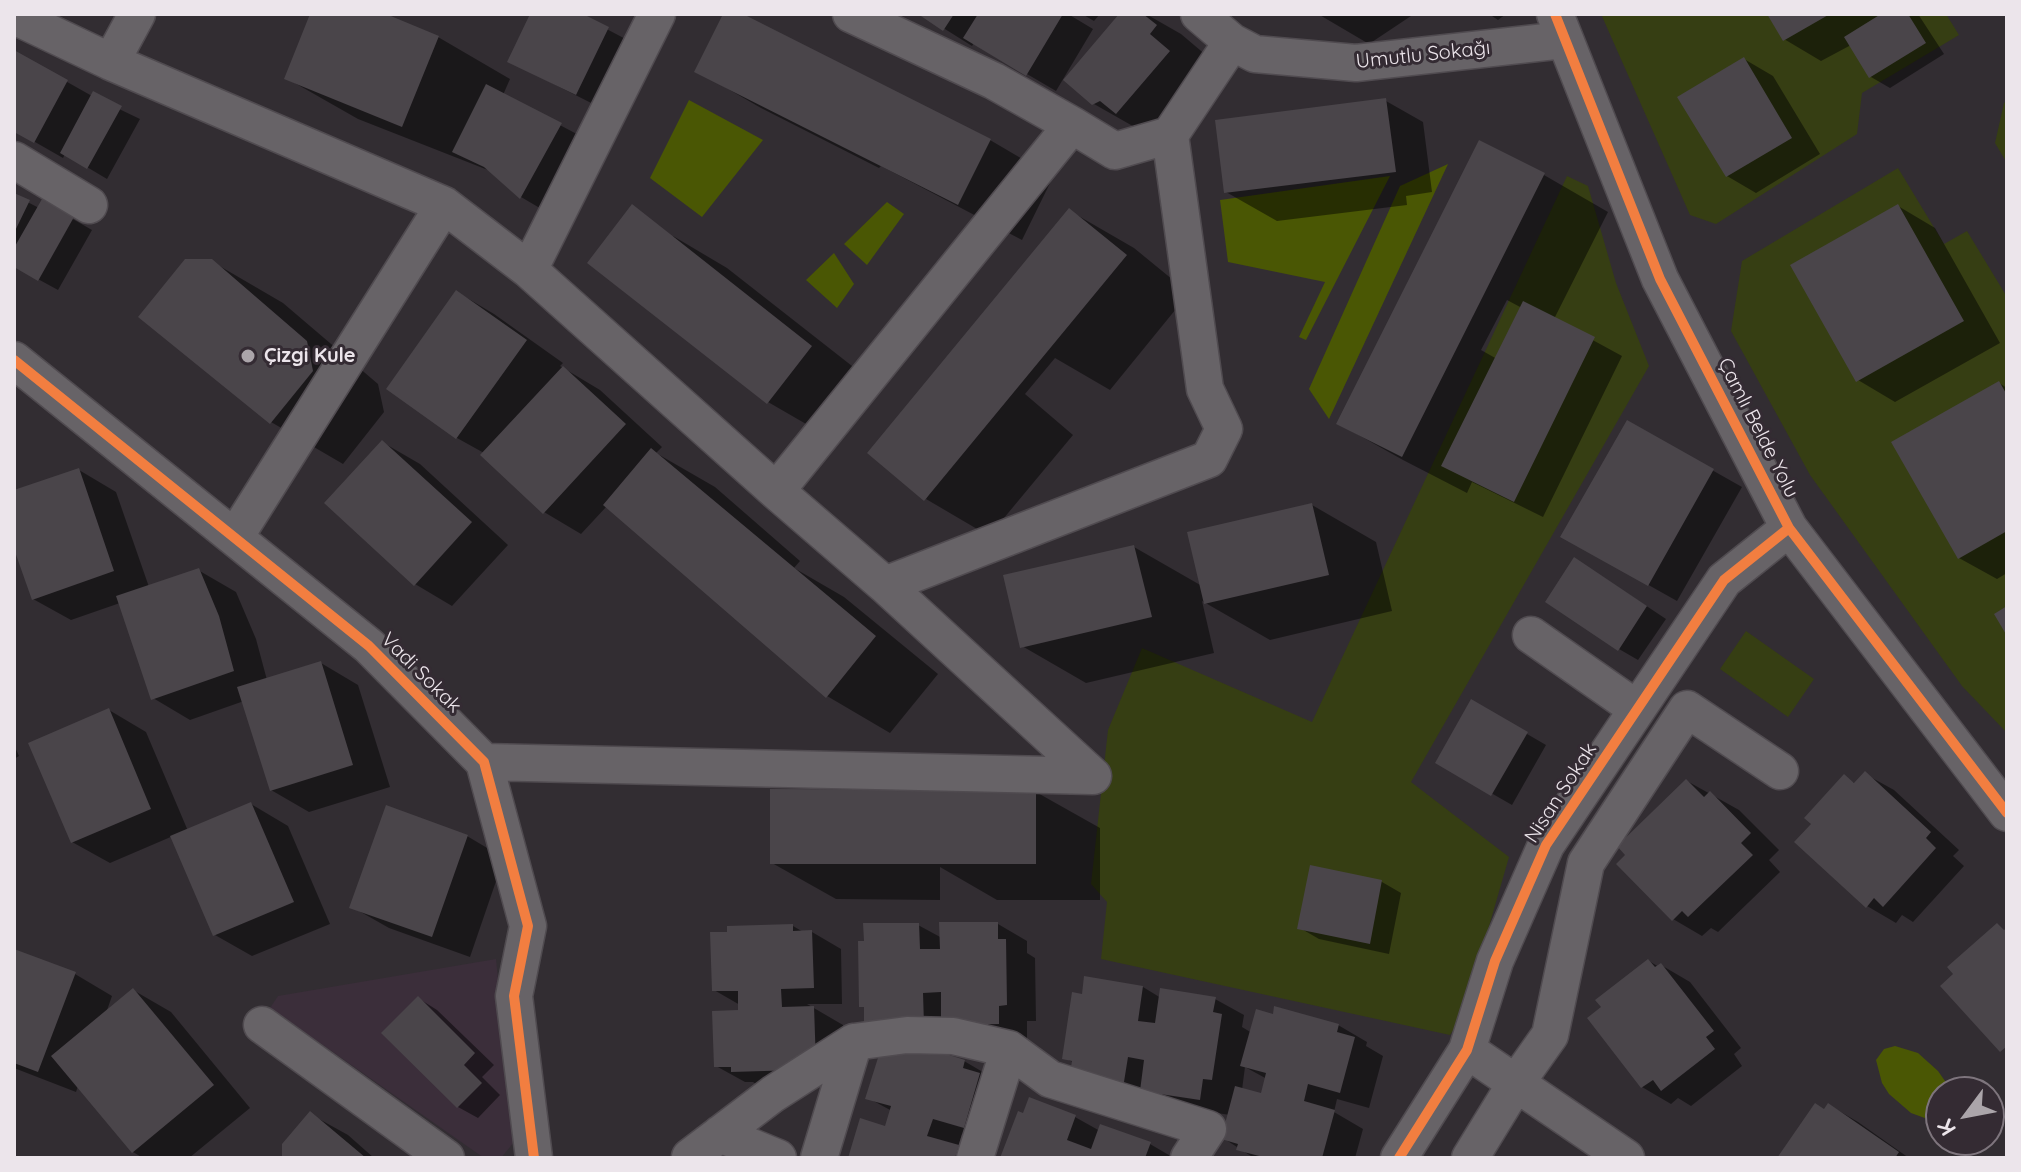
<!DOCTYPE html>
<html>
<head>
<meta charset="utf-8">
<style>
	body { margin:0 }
	#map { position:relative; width:2021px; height:1172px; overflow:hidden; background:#322d32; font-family:Quicksand,sans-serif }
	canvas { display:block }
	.frame { position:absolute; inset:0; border:16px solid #ece5eb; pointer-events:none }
	.north { position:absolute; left:1925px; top:1076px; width:80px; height:80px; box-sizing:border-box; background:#342b33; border:2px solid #7e757d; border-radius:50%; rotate:238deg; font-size:22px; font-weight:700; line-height:32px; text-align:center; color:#ece5eb }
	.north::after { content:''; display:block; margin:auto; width:28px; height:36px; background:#aba5aa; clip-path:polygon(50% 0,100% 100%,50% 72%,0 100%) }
</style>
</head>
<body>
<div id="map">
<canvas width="2021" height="1172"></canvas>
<div class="frame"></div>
<div class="north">K</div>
</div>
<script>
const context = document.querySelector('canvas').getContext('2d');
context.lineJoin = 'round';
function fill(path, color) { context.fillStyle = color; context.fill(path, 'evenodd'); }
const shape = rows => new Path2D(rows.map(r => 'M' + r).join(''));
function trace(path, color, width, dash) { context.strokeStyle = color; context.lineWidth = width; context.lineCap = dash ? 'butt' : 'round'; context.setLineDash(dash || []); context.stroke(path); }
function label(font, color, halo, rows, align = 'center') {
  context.font = font + ' Quicksand,sans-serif'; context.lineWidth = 6; context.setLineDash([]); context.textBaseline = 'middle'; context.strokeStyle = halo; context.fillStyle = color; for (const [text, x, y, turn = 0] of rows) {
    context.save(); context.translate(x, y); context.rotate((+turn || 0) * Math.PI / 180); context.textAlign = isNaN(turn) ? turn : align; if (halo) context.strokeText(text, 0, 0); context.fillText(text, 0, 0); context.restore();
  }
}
const built = shape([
	[496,959,514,1142,501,1158,484,1158,270,1008,278,996]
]);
const green = shape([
	[1601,14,1946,14,1959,35,1862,93,1857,134,1716,224,1690,215],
	[2007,101,2007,163,1995,143,2004,103],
	[1898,168,1944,244,1967,231,2007,297,2007,733,1962,686,1810,475,1731,331,1742,261],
	[1567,176,1588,186,1616,283,1649,366,1411,782,1509,857,1464,1013,1450,1035,1101,959,1107,902,1091,884,1108,730,1142,648,1312,722],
	[1746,631,1814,679,1788,717,1720,669]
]);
const water = shape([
	[689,100,763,140,702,217,650,178],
	[1448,164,1329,419,1309,389,1400,186],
	[1390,176,1306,340,1299,337,1325,282,1228,262,1220,200],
	[887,202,904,214,867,265,844,244],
	[834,253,854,284,837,308,806,280],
	[1895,1046,1918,1053,1938,1071,1952,1091,1941,1092,1941,1120,1933,1121,1911,1113,1889,1094,1882,1083,1876,1060,1884,1049]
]);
const shadow = shape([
	[312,14,381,14,438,37,510,79,503,95,590,141,550,214,521,197,493,172,358,119,286,78],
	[533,14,578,14,637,45,605,110,510,62],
	[726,14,738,14,990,140,1053,177,1022,240,881,166,879,168,761,108,697,71],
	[921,14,1068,14,1093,29,1056,91,974,43,972,46],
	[1082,14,1100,14,1094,21],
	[1122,14,1146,14,1181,34,1207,56,1219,81,1145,133,1094,104],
	[1318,14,1414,14,1369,44],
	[1489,14,1506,14,1498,20],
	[1770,14,1918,14,1944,54,1890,88,1871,77,1851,45,1821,61,1784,39],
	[14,52,92,96,140,119,107,179,65,154,63,158,14,130],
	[1744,59,1773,76,1820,154,1756,193,1727,176],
	[1386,101,1423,122,1432,192,1406,196,1407,205,1277,221,1226,192],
	[1480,143,1544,175,1608,212,1554,319,1622,356,1543,517,1472,482,1467,493,1403,460,1339,424],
	[1507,300,1522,308,1497,359,1481,350],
	[14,195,39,208,43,202,92,230,58,290,14,266],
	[1898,206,1935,228,2000,343,1895,402,1858,380],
	[1070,211,1134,248,1189,293,1110,390,1055,358,1025,394,1073,435,989,536,926,499],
	[673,236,727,268,875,384,832,439,768,402],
	[211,261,283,303,378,384,384,412,343,464,271,422],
	[457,292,494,314,563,363,560,366,600,390,662,447,656,453,715,487,800,561,794,568,844,597,938,674,890,733,827,696,607,506,581,534,544,512,484,453,457,438,388,389],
	[1999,383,2007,388,2007,573,1997,579,1959,558],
	[1627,422,1742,487,1677,601,1563,537],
	[382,442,420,464,508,545,452,606,415,584],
	[79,470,116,492,149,587,198,570,236,592,256,639,267,680,321,663,358,685,390,787,309,812,271,790,244,701,190,720,153,698,120,603,71,620,33,599,14,542,14,493],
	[1312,505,1376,542,1392,611,1270,640,1202,601,1214,653,1086,683,1022,646,1134,547,1202,586],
	[1594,571,1666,619,1638,660,1619,649],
	[1472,702,1546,745,1512,805,1437,762],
	[109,710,146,732,188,831,251,804,288,826,330,924,252,956,215,935,173,836,110,863,72,842],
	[14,745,19,756,14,759],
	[1865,774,1894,790,1959,850,1953,856,1964,866,1913,922,1902,915,1896,923,1867,906,1844,777,1856,784],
	[1687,781,1739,810,1779,850,1769,860,1780,872,1718,932,1711,928,1702,936,1673,919,1628,855],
	[1036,792,1100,828,1100,900,997,900,940,867,940,900,836,899,772,863],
	[467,836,504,858,470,957,389,928,352,907],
	[1312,867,1382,882,1401,893,1389,954,1319,939,1300,928],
	[998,924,1027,941,1027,953,1035,958,1036,1021,1027,1021,1027,1040,972,1040,861,1006,918,925,942,938],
	[793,926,805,933,812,932,841,949,842,1004,807,1004,843,1025,844,1081,826,1086,762,1088,753,1082,745,1082,716,1066,741,1012,740,1005,714,990],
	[14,951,75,974,112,996,106,1013,133,990,171,1012,250,1108,189,1158,143,1158,133,1152,78,1086,76,1092,14,1068],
	[1649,961,1659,967,1661,965,1690,982,1741,1048,1734,1054,1742,1066,1691,1106,1678,1098,1671,1104,1642,1087,1603,1007],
	[1143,987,1161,998,1215,999,1244,1015,1242,1027,1252,1033,1338,1025,1367,1042,1366,1046,1383,1056,1369,1108,1337,1099,1334,1112,1363,1129,1355,1158,1254,1158,1223,1138,1230,1115,1171,1106,1064,1058,1084,996],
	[1245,1067,1267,1079,1262,1095,1242,1090],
	[418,998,437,1010,494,1065,482,1077,500,1095,478,1118,458,1107,384,1033],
	[964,1061,993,1078,993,1143,962,1134,958,1147,977,1158,850,1158,886,1128,892,1111,868,1098],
	[1030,1100,1075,1117,1100,1131,1150,1144,1174,1158,1002,1158],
	[1829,1105,1858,1122,1909,1158,1780,1158],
	[310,1114,348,1135,374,1158,284,1158]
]);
const building = shape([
	[310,14,386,14,439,36,402,127,284,79],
	[530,14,583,14,609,27,576,95,507,62],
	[723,14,743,14,991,139,958,205,694,72],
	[918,14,954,14,943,31],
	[978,14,1063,14,1026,76,963,38],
	[1119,14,1143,14,1157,25,1150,34,1170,51,1116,114,1100,101,1092,105,1063,80],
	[1767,14,1830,14,1783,41],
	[1881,14,1908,14,1926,43,1869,78,1844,37],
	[14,50,68,80,34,143,14,132],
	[1744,57,1792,138,1726,177,1677,97],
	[486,84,562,123,520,199,484,167,452,152],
	[93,91,122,106,87,169,60,153],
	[1386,98,1396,172,1224,193,1215,120],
	[1479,140,1545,173,1402,457,1336,424],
	[14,193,30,200,14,233],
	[42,199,74,217,38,281,14,267,14,248],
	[632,204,812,346,767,404,587,263],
	[1898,204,1964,321,1856,382,1790,265],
	[1069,208,1127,255,924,501,867,453],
	[185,259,212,259,307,341,313,371,270,424,138,317],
	[456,290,527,340,456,439,386,389],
	[1523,301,1595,337,1514,502,1441,466],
	[563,366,626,424,543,514,480,455],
	[1999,381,2007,395,2007,531,1958,559,1891,442],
	[1627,420,1714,469,1648,586,1560,537],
	[382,440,472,522,414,586,324,503],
	[651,448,876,636,826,698,603,505],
	[79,468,114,571,32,600,14,549,14,490],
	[1312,503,1329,575,1204,604,1187,532],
	[1134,545,1152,617,1020,648,1003,575],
	[1574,557,1647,606,1618,651,1545,602],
	[199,568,219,616,234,671,151,700,116,596],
	[2007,606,2007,636,1994,614],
	[321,661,353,765,270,791,237,687],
	[1471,699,1528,732,1491,796,1435,763],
	[109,708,151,809,71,843,28,743],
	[1865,771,1931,832,1926,838,1936,848,1883,907,1874,898,1866,908,1794,842,1811,824,1804,818,1844,774,1854,783],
	[1686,779,1704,797,1710,791,1751,833,1741,843,1753,855,1688,917,1682,911,1672,921,1616,864,1625,855,1617,846],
	[770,789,1036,790,1036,864,770,864],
	[251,802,294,902,213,936,170,836],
	[386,805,468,835,432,937,349,908],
	[1310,865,1382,880,1370,944,1297,929],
	[939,922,998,922,998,939,1006,939,1007,1005,999,1006,999,1024,941,1025,941,992,923,993,924,1025,864,1026,864,1007,859,1007,858,941,864,941,863,923,919,923,920,949,940,949],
	[1997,923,2004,930,2007,928,2007,1046,2000,1052,1940,986,1953,974,1947,967],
	[793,924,793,931,812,930,814,988,781,989,782,1007,814,1006,816,1065,798,1070,731,1072,731,1067,714,1067,712,1011,738,1010,738,991,712,991,710,932,727,932,727,926],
	[14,949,76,972,38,1072,14,1063],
	[1648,959,1655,967,1661,963,1714,1031,1706,1037,1715,1049,1661,1091,1653,1080,1641,1088,1587,1018,1601,1007,1595,1000],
	[1084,976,1143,986,1138,1021,1155,1023,1160,988,1216,997,1213,1012,1222,1014,1212,1080,1203,1079,1200,1100,1140,1091,1144,1060,1128,1057,1123,1088,1069,1079,1072,1061,1062,1059,1072,992,1082,994],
	[133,988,214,1085,132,1153,51,1056],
	[418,996,475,1053,464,1065,482,1083,457,1108,381,1033],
	[1274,1006,1339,1024,1337,1032,1355,1037,1340,1093,1308,1084,1304,1101,1335,1110,1322,1158,1267,1158,1236,1150,1238,1144,1221,1139,1235,1086,1261,1093,1266,1073,1240,1066,1256,1009,1273,1014],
	[902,1040,965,1060,963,1068,980,1073,964,1128,933,1119,927,1136,959,1145,955,1158,848,1158,860,1118,885,1126,891,1106,865,1099,883,1042],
	[1029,1097,1076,1115,1067,1140,1091,1149,1100,1124,1151,1142,1145,1158,1000,1158,1018,1111,1023,1113],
	[1815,1103,1824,1109,1828,1103,1899,1152,1895,1158,1777,1158],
	[310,1111,366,1158,282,1158,282,1144]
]);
const minor = shape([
	[851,14,994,81,1072,125],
	[1199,14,1232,42,1255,54,1356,63,1564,40],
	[1555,14,1660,279,1789,528,2007,813],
	[14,16,111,62,444,205],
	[111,62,137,14],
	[14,160,89,205],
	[529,270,776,491,885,585,1093,776],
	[14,360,369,646,484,762,528,926,514,996,534,1158],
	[776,491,1072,125,1115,151,1170,135,1232,42],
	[235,537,444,205,529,270,657,14],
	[885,585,1209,459,1224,429,1205,389,1170,135],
	[1531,635,1637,709],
	[484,762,1093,776],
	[262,1025,446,1158],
	[1467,1050,1626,1158],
	[720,1134,778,1158],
	[690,1157,773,1094,854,1042,907,1035,953,1036,1009,1049,1050,1079,1208,1129,1189,1158],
	[819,1158,854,1042],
	[975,1158,1009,1049],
	[1399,1158,1467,1050,1495,961,1546,845,1724,580,1789,528],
	[1470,1158,1516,1083,1550,1035,1586,863,1687,709,1780,771]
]);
const cycleway = shape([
	[1555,14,1660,279,1789,528,2007,813],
	[14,360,369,646,484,762,528,926,514,996,534,1158],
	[1399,1158,1467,1050,1495,961,1546,845,1724,580,1789,528]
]);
const markers = [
	[248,356,8,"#aba5aa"]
];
const streetNames = [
	["Umutlu Sokağı",1423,55,-6],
	["Çamlı Belde Yolu",1758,428,63],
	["Vadi Sokak",421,673,45],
	["Nisan Sokak",1561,793,-57]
];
const poiNames = [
	["Çizgi Kule",264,356]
];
fill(built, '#3b2e3a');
fill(green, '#363e13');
fill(water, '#4a5704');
fill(shadow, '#0007');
fill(building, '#4a454a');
trace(minor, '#504b50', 39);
trace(minor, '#676367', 36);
trace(cycleway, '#f27e40', 10);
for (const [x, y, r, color] of markers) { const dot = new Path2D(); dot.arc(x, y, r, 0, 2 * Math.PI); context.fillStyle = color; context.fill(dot); trace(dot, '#342b33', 3); }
label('20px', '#ece5eb', '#342b33', streetNames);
label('bold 20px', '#ece5eb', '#342b33', poiNames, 'left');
</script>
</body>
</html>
